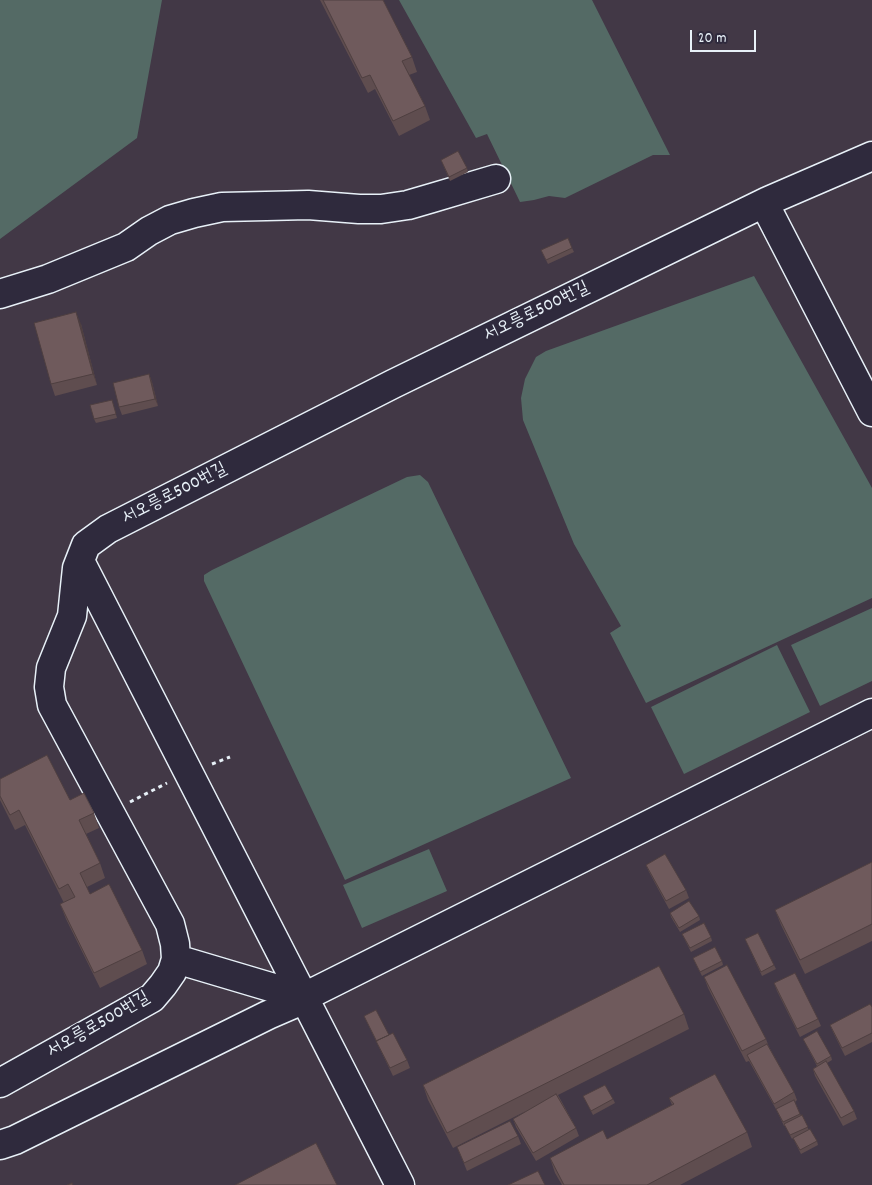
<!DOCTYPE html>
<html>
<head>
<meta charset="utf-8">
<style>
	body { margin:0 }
	#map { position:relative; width:872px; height:1185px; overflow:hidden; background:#423846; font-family:Dekko,sans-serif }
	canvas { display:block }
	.scale { position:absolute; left:690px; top:30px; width:66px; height:22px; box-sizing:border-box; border:2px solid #e8f1f8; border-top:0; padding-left:6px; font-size:15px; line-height:18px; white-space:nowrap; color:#e8f1f8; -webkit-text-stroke:4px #2f2a3d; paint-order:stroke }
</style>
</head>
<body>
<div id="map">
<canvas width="872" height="1185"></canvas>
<div class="scale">20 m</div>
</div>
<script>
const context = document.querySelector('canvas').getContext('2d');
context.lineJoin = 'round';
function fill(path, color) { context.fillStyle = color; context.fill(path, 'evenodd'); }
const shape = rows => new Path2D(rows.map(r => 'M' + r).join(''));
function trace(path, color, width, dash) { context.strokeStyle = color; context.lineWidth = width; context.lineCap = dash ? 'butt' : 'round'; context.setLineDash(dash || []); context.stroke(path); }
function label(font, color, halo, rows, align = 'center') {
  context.font = font + ' Dekko,"Poor Story",sans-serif'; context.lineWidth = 4.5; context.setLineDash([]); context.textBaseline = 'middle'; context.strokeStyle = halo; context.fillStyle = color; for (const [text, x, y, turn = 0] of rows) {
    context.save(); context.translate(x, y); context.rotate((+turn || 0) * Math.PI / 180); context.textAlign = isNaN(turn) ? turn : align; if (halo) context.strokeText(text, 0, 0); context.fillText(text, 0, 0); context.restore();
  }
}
const green = shape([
	[0,0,162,0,137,138,0,239],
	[399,0,592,0,670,155,653,155,565,198,549,196,534,200,520,202,487,134,476,138],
	[754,276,872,488,872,598,646,703,610,633,621,626,574,544,523,420,521,398,525,379,536,357,546,351],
	[420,475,428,482,571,778,345,880,204,581,204,575,212,570,407,477],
	[872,608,872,681,820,706,791,645],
	[777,645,810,712,684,774,651,707],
	[429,849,447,891,362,928,343,885]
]);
const path = shape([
	[212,764,230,757],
	[130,802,167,783]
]);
const minor = shape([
	[764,203,872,412],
	[0,294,48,279,126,247,149,231,170,220,194,213,222,207,266,206,308,205,359,209,381,209,408,205,432,198,496,179],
	[80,561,400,1185],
	[176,959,304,997,872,713],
	[0,1083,152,998,163,985,172,972,176,959,175,944,170,924,52,705,49,687,51,668,72,616,77,568,86,545,108,529,393,384,768,201,872,156],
	[0,1145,15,1140,268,1015,305,999]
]);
const wall = shape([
	[320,0,383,0,412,57,417,72,409,75,425,106,430,120,399,136,375,89,368,93],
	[441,160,467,168,468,172,450,181],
	[572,248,574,252,548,264,541,250],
	[81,324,97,385,55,396,51,384],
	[149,374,152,382,158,406,122,415,119,407],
	[113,404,117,418,96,423,94,419],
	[0,779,70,800,94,813,99,828,86,834,100,863,105,878,87,887,90,894,142,950,147,964,100,988,66,919,60,904,64,903,25,825,15,830,0,800],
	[872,862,872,941,805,974,781,925,775,910],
	[646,865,686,890,689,898,669,909,649,872],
	[670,913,699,916,700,920,680,932,671,917],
	[682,934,711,937,712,941,691,952],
	[745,939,774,965,776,969,762,976],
	[693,958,722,961,723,965,702,976],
	[704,977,766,1039,769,1047,794,1092,797,1100,795,1102,801,1116,809,1130,817,1141,818,1145,801,1154,793,1138,792,1139,785,1126,784,1126,777,1111,749,1061,746,1062,708,988],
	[774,983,818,1019,821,1026,800,1037,777,991],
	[872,1007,872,1042,845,1056,833,1032,830,1025],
	[684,1014,689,1029,558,1095,576,1128,579,1136,536,1161,516,1127,513,1119,526,1111,453,1148,428,1100,423,1085],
	[364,1016,389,1035,407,1060,410,1068,393,1076],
	[803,1039,831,1056,832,1060,827,1063,854,1111,857,1119,843,1126,815,1076,813,1069,817,1066],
	[583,1096,613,1099,615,1103,593,1115],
	[669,1098,747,1132,752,1147,680,1185,562,1185,555,1173,550,1158,607,1139,672,1105],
	[518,1136,521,1144,467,1171,457,1147]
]);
const shadedWall = shape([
	[76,312,81,324,97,385,93,374],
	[149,374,152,382,158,406,155,399]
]);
const building = shape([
	[323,0,383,0,412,57,402,61,425,106,393,121,370,75,362,78,323,0],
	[458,151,467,168,449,177,441,160,458,151],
	[568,238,572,248,546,260,541,250,568,238],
	[76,312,93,374,51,384,34,323,76,312],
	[149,374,155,399,119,407,113,383,149,374],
	[112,400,116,414,94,419,90,405,112,400],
	[47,755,70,800,84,793,94,813,79,820,100,863,80,873,90,894,109,884,142,950,94,973,60,904,75,897,68,884,59,889,19,810,10,815,0,796,0,779,47,755],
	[665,854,686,890,666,901,646,865,665,854],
	[872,862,872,924,800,960,775,910,872,862],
	[689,901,699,916,679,928,670,913,689,901],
	[704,923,711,937,690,948,682,934,704,923],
	[758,933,774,965,761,972,745,939,758,933],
	[715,947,722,961,700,972,693,958,715,947],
	[727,965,766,1039,742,1051,704,977,727,965],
	[659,966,684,1014,447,1133,423,1085,659,966],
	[795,973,818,1019,797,1029,774,983,795,973],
	[870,1004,872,1007,872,1033,842,1048,830,1025,870,1004],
	[376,1010,389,1035,376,1041,377,1042,364,1016,376,1010],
	[817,1031,831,1056,817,1064,803,1039,817,1031],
	[393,1033,407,1060,390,1068,376,1041,393,1033],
	[767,1044,794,1092,774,1104,747,1055,767,1044],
	[826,1061,854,1111,841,1118,813,1069,826,1061],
	[715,1074,747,1132,647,1185,564,1185,550,1158,603,1130,607,1139,674,1104,669,1098,715,1074],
	[605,1085,613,1099,591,1111,583,1096,605,1085],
	[556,1094,576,1128,533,1153,513,1119,556,1094],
	[794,1100,800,1114,783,1122,776,1109,794,1100],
	[802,1115,808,1127,790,1135,784,1124,802,1115],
	[510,1121,518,1136,464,1163,457,1147,510,1121],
	[810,1129,817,1141,800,1150,793,1138,810,1129],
	[316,1143,337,1185,235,1185,316,1143],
	[538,1171,545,1185,508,1185,538,1171],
	[72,1183,73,1185,67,1185,72,1183]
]);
const streetNames = [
	["서오릉로500번길",537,313,-26],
	["서오릉로500번길",175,495,-27],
	["서오릉로500번길",99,1026,-30]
];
fill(green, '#546a65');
trace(minor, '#e8f1f8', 31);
trace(path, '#e8f1f8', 3, [4, 4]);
trace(minor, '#2f2a3d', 28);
fill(wall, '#5f4d4f');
fill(shadedWall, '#4e3f40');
fill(building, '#6f5a5c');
trace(building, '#4e3f40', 1);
label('18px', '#e8f1f8', '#2f2a3d', streetNames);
</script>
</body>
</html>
